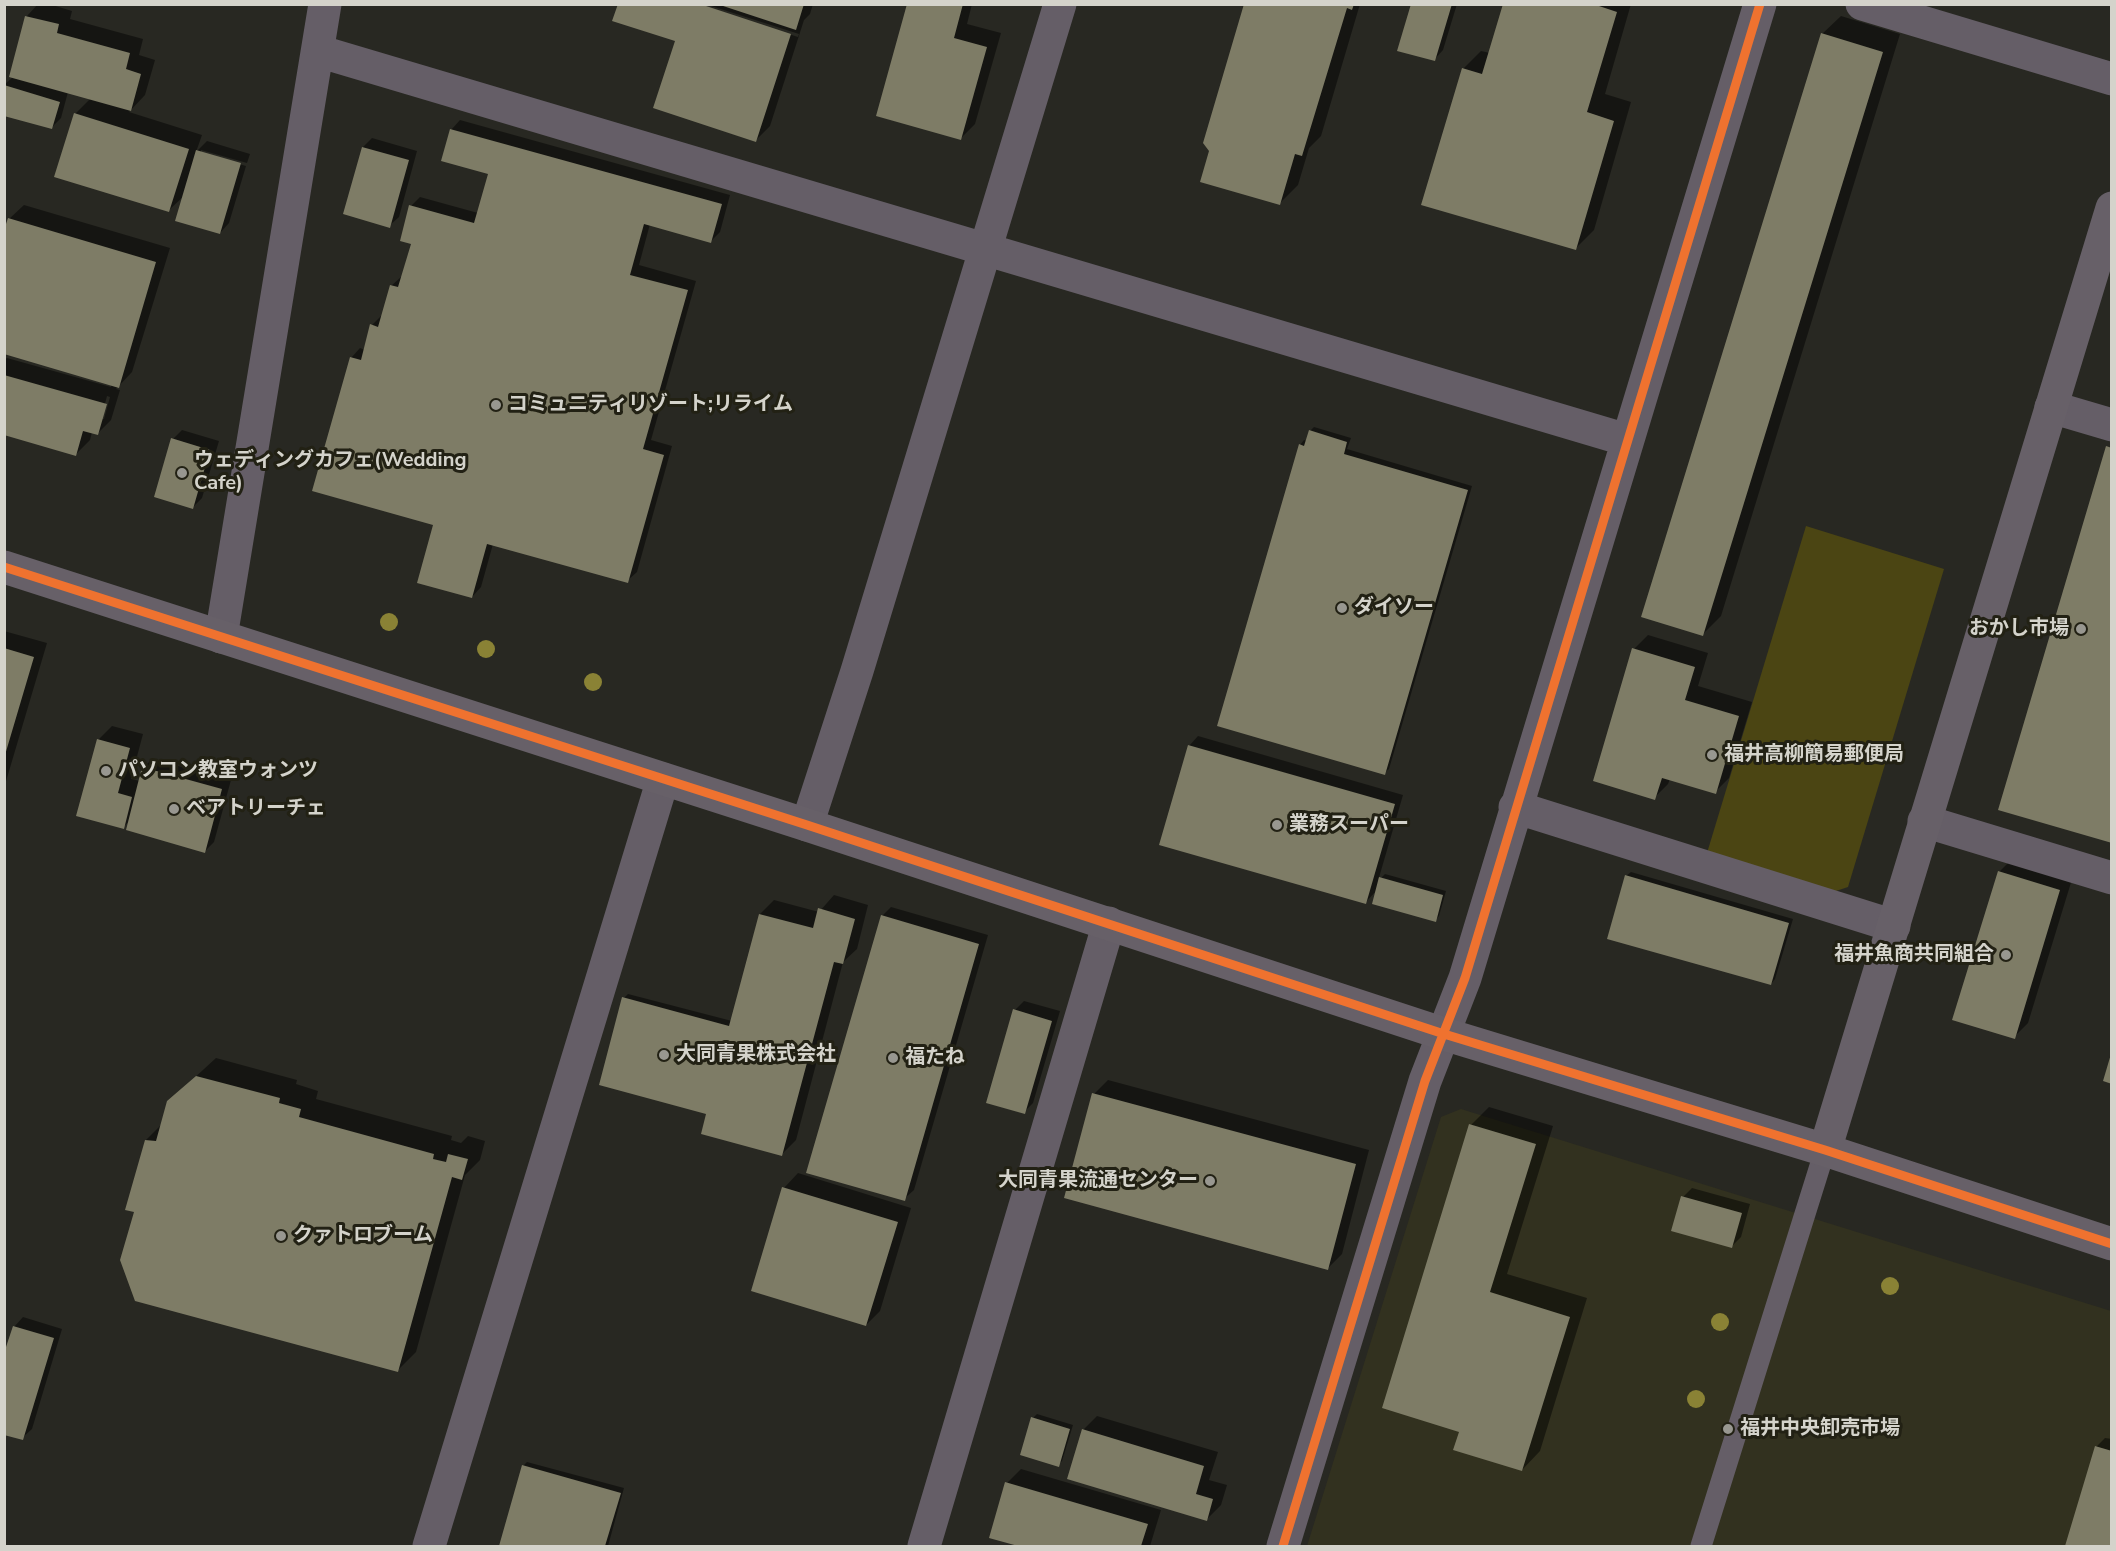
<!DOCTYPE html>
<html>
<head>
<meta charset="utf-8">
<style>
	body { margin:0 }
	#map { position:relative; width:2116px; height:1551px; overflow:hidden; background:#282822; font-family:"Nunito Sans",sans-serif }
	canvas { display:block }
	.frame { position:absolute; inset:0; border:6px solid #d4d3cb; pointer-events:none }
</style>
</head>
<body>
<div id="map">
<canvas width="2116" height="1551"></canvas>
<div class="frame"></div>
</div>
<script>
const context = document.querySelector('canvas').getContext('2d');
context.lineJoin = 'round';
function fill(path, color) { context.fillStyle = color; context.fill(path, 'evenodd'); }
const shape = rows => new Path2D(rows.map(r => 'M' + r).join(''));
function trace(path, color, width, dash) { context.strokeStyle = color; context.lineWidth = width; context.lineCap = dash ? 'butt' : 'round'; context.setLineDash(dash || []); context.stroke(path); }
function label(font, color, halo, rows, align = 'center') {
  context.font = font + ' "Nunito Sans","Noto Sans JP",sans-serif'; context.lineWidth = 6; context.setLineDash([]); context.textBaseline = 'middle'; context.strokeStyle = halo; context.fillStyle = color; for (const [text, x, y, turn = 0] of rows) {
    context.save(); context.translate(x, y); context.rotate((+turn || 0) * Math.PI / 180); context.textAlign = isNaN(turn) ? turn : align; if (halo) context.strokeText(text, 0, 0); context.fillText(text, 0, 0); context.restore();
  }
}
const built = shape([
	[1461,1109,2111,1311,2111,1546,1307,1546,1441,1117]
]);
const green = shape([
	[1806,526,1944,569,1848,887,1833,892,1707,853]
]);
const shadow = shape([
	[38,4,49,4,72,11,70,19,143,39,139,55,155,60,145,95,129,112,202,135,196,152,207,141,250,154,247,163,201,150,201,153,246,166,229,223,220,233,185,195,168,211,56,176,76,113,91,98,68,92,61,118,51,128,4,114,4,85,13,77,10,76,27,16],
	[695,4,798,37,799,34,705,4,813,4,810,14,804,20,770,126,756,140,677,40],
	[909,4,972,4,967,24,1001,33,975,124,961,138],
	[1246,4,1360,4,1321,136,1309,148,1298,185,1279,204],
	[1413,4,1457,4,1443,50,1434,60],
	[1504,4,1631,4,1605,94,1631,102,1594,230,1575,249,1463,69,1481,51,1490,53],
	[1841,16,1900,34,1721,616,1702,635,1822,34],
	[460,120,730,195,720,232,711,241,650,224,639,265,696,281,651,440,672,446,637,572,627,581,493,544,481,587,472,597,351,358,360,348,365,350,372,325,381,316,383,316,391,286,401,277,403,277,412,243,411,206,420,197,478,213,489,173,451,130],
	[372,138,417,151,399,217,389,226,363,147],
	[24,205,170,248,132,372,116,389,120,390,111,420,97,434,92,432,90,440,76,454,4,434,4,360,7,358,111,387,112,384,9,219],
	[107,396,110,397,104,419,101,419],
	[1314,427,1351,438,1347,449,1472,486,1389,769,1384,773,1300,445,1304,440,1307,441,1310,431],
	[182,430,219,441,202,498,193,507,173,439],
	[4,631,47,643,4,788],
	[1648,635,1708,653,1698,686,1752,702,1729,778,1715,792,1670,779,1668,784,1654,798,1634,649],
	[112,726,143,734,131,779,140,781,143,768,152,759,231,780,214,842,205,851,130,821,123,827,98,740],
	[1198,736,1403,795,1378,881,1385,874,1446,891,1439,916,1435,921,1377,890,1365,903,1189,746],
	[2013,858,2073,876,2028,1023,2014,1037,1999,872],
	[1631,872,1793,919,1775,979,1771,984,1626,876],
	[834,895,868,905,857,949,843,962,796,1140,782,1154,709,1109,624,998,628,994,732,1021,760,914,774,900,819,912],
	[891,907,988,935,914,1190,904,1199,882,916],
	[1024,1001,1060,1011,1033,1103,1024,1112,1015,1010],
	[216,1058,297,1080,296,1084,318,1091,316,1099,452,1136,451,1140,461,1143,468,1136,485,1141,480,1160,465,1175,416,1352,398,1370,136,1211,146,1140,162,1124,168,1102],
	[1108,1080,1369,1150,1342,1254,1328,1268,1094,1094],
	[1489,1107,1553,1126,1507,1274,1587,1298,1540,1451,1522,1470,1461,1431,1471,1125],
	[798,1173,911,1208,880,1311,866,1325,784,1188],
	[1692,1188,1750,1204,1741,1237,1731,1247,1683,1197],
	[23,1317,62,1329,32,1429,22,1438,14,1327],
	[1037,1414,1073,1425,1062,1461,1058,1465,1033,1418],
	[1097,1416,1218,1452,1209,1480,1227,1485,1221,1505,1207,1519,1083,1430],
	[2105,1438,2112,1439,2112,1546,2066,1546,2096,1447],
	[527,1462,624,1488,608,1546,501,1546,523,1466],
	[1021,1469,1161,1510,1150,1546,1023,1546,991,1537,1007,1483]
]);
const building = shape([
	[618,4,700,4,791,34,756,142,653,108,675,41,612,21],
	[717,4,804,4,796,30],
	[907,4,963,4,954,38,987,47,961,140,876,116],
	[1244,4,1354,4,1352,10,1347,8,1302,156,1295,154,1280,205,1200,182,1209,151,1203,143],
	[1411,4,1452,4,1435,61,1397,51],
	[1503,4,1593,4,1617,12,1587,112,1614,121,1576,250,1421,205,1462,68,1482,74],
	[25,16,59,24,57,33,130,53,126,69,141,74,131,111,9,77],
	[1821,33,1883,52,1703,636,1641,617],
	[4,85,60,102,52,129,4,116],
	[74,113,189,149,169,212,54,177],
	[450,129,722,204,711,243,644,224,630,275,688,290,643,449,664,455,628,583,487,544,472,598,417,583,433,525,312,491,350,357,361,360,370,324,378,327,390,285,398,287,411,244,400,241,409,205,474,223,488,174,441,161],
	[362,147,409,160,390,228,343,214],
	[196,150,241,163,220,234,175,221],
	[8,218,156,262,119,388,4,354,4,230],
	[4,375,107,404,98,435,83,431,76,456,4,435],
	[1309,430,1347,442,1344,454,1468,490,1385,775,1217,726,1299,444,1304,446],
	[171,438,210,450,193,509,154,497],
	[2106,446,2112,448,2112,843,1998,810],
	[4,648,34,657,5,755,4,755],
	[1632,648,1695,667,1685,700,1739,716,1716,794,1662,778,1655,800,1593,781],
	[97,739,130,748,118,793,132,797,124,829,76,816],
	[1188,745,1395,804,1366,904,1159,845],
	[142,767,222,789,205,853,126,830],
	[1998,871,2060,890,2015,1039,1952,1020],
	[1625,875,1789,923,1771,985,1607,939],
	[1379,877,1443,895,1436,922,1372,904],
	[818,908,855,919,843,964,834,962,782,1156,701,1134,706,1114,599,1085,622,997,729,1026,759,914,813,928],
	[881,915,979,944,905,1201,806,1173],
	[1013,1009,1052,1021,1025,1114,986,1103],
	[2111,1054,2112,1054,2112,1084,2103,1081],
	[196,1076,280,1098,279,1103,301,1109,299,1117,434,1154,433,1159,446,1162,448,1154,468,1159,462,1180,452,1177,398,1372,135,1301,120,1260,134,1212,125,1210,145,1140,156,1141,167,1101],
	[1092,1093,1356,1164,1328,1270,1064,1198],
	[1469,1124,1536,1144,1490,1292,1570,1317,1522,1471,1453,1450,1459,1432,1382,1408],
	[782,1187,898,1222,866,1326,751,1291],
	[1681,1196,1742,1213,1732,1248,1671,1231],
	[13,1326,54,1338,23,1440,4,1435,4,1353],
	[1031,1417,1070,1429,1059,1467,1020,1455],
	[1082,1429,1204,1466,1196,1494,1213,1499,1207,1521,1067,1479],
	[2095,1446,2112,1451,2112,1546,2065,1546],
	[522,1465,621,1493,605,1546,499,1546],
	[1005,1482,1148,1524,1141,1546,1018,1546,989,1538]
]);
const lane = shape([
	[1701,1546,1825,1150]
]);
const street = shape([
	[1862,4,2112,79],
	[318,51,1627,440],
	[2051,407,2112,425],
	[221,637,325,4],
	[1515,807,1894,926],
	[1924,821,2112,878],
	[807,825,857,671,1060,4],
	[429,1546,663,779],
	[924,1546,1109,923],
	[1283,1546,1425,1081,1465,978,1760,4]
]);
const secondary = shape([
	[4,567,807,825,1444,1034,1825,1150,2112,1244],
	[1825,1150,2112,208]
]);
const cycleway = shape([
	[4,567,807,825,1444,1034,1825,1150,2112,1244],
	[1283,1546,1425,1081,1465,978,1760,4]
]);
const trees = [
	[389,622],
	[486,649],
	[593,682],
	[1890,1286],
	[1720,1322],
	[1696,1399]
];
const markers = [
	[496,405,6,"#989790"],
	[182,473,6,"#989790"],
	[1342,608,6,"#989790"],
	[2081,629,6,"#989790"],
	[1712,755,6,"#989790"],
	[106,771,6,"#989790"],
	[174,809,6,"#989790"],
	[1277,825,6,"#989790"],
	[2006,955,6,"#989790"],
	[664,1055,6,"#989790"],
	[893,1058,6,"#989790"],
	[1210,1181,6,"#989790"],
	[281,1236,6,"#989790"],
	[1728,1429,6,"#989790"]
];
const poiNames = [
	["コミュニティリゾート;リライム",508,405],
	["ウェディングカフェ(Wedding",194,461],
	["Cafe)",194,484],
	["ダイソー",1354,608],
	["おかし市場",2069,629,"right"],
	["福井高柳簡易郵便局",1724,755],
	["パソコン教室ウォンツ",118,771],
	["ベアトリーチェ",186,809],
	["業務スーパー",1289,825],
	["福井魚商共同組合",1994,955,"right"],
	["大同青果株式会社",676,1055],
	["福たね",905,1058],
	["大同青果流通センター",1198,1181,"right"],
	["クァトロブーム",293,1236],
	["福井中央卸売市場",1740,1429]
];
fill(built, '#32311f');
fill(green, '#4b4513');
fill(shadow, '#0007');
fill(building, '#7e7c66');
trace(lane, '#655e67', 21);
trace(street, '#655e67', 33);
trace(secondary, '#676068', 33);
trace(cycleway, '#ef722f', 9);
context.fillStyle = '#8a8235';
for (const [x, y] of trees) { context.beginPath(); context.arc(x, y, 9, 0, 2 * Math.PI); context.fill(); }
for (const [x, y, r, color] of markers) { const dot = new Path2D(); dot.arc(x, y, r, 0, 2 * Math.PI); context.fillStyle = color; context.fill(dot); trace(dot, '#222114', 2); }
label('bold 20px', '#d4d3cb', '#222114', poiNames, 'left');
</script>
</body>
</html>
